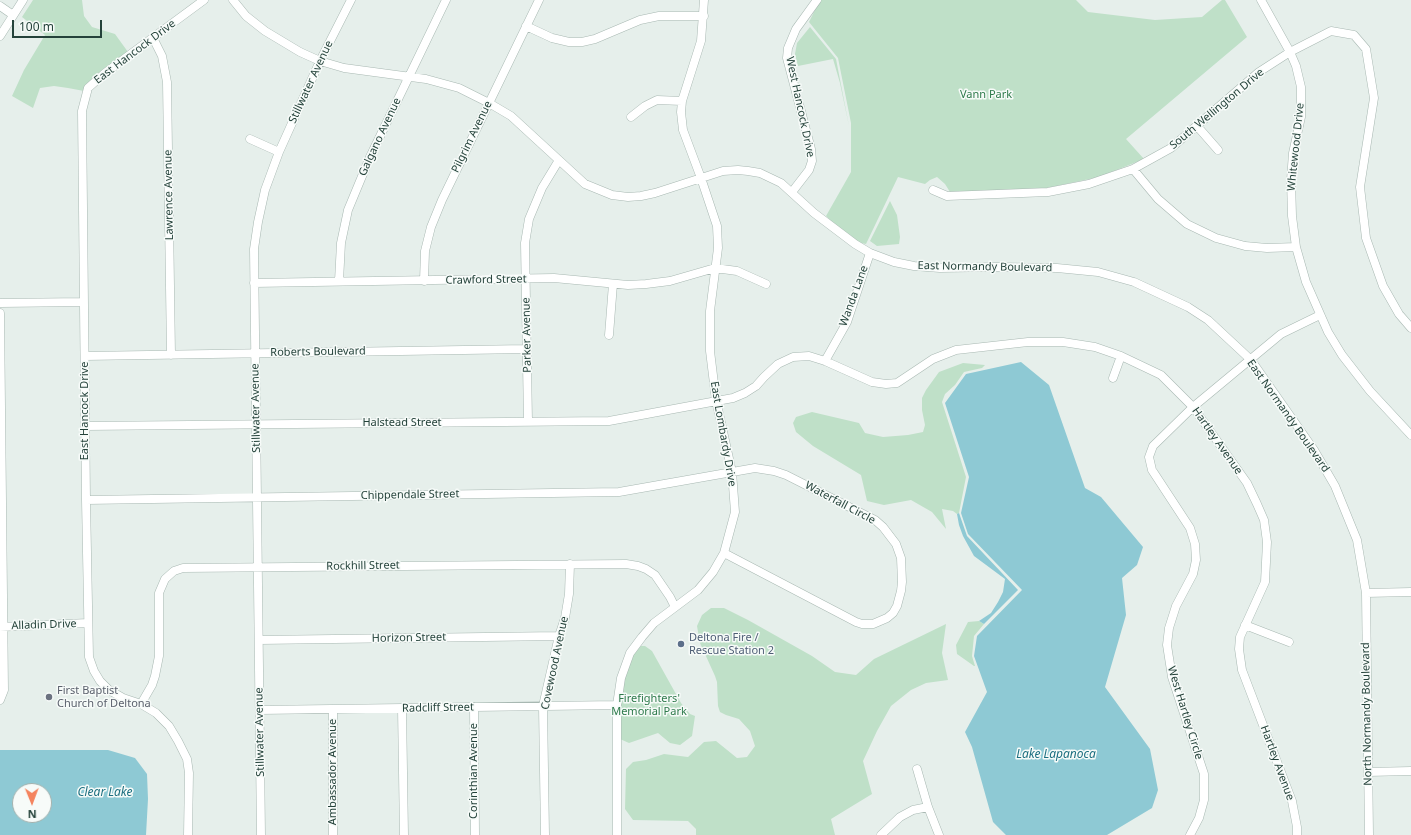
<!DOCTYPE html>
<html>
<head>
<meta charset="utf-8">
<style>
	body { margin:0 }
	#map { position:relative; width:1411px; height:835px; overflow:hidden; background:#e6efeb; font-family:"Noto Sans",sans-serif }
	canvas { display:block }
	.north { position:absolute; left:12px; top:783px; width:40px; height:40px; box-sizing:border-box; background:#f7fbf9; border:1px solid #a3b1ad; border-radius:50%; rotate:179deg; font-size:11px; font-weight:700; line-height:16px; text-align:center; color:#24423a }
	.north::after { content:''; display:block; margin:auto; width:14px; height:18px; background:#f4845f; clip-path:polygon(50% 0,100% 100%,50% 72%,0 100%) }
	.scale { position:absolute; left:12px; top:20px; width:90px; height:18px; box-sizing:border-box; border:2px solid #24423a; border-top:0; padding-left:5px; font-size:12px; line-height:14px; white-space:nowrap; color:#24423a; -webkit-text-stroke:3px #f7fbf9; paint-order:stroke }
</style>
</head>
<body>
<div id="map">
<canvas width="1411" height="835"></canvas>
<div class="north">N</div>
<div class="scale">100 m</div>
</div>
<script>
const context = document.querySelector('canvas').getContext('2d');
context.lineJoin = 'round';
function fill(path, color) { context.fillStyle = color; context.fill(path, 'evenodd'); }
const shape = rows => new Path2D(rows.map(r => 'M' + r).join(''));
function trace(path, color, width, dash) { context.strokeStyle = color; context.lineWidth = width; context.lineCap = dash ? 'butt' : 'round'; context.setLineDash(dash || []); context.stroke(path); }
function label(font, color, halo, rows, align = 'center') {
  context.font = font + ' "Noto Sans",sans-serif'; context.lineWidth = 3; context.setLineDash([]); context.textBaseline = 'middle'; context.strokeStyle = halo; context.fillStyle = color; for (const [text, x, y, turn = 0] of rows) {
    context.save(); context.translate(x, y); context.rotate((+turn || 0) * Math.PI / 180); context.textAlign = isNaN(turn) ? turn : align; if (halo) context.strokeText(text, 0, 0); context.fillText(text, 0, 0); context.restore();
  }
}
const green = shape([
	[33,0,82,0,84,16,92,27,115,34,128,52,84,91,68,88,54,86,40,88,33,108,12,96,24,70,45,35,22,17],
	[820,0,1076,0,1088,12,1155,20,1202,17,1222,0,1225,0,1247,37,1126,139,1144,159,1099,177,1042,189,950,192,945,184,937,177,930,180,925,184,898,177,866,244,861,243,845,234,826,216,851,172,851,123,838,58,809,22],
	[810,27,836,59,849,126,840,83,833,59,798,66,795,54,797,43],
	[890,201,897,215,900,237,899,244,877,246,870,241],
	[963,363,985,365,982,368,964,372,955,385,945,394,942,402,966,477,959,513,957,514,953,511,942,509,946,529,932,512,911,500,884,505,867,501,861,475,813,446,796,432,793,423,796,417,812,412,859,423,865,433,883,437,908,435,923,432,925,425,922,410,922,398,926,390,939,372],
	[711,608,724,608,748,620,812,656,835,672,856,675,874,659,946,624,942,653,948,680,926,683,911,690,891,706,877,731,863,761,872,794,831,819,835,835,696,835,696,829,688,821,633,820,625,809,626,769,633,762,646,760,664,754,688,757,704,742,716,741,737,758,747,757,755,746,750,731,739,719,726,715,720,712,718,706,717,682,715,676,700,643,697,626,702,615],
	[979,621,984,624,974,636,972,656,975,666,974,666,957,654,956,645,968,622],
	[641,646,645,646,652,651,681,703,690,714,695,716,692,736,680,745,670,743,658,733,629,743,620,739,620,699,626,674,634,654]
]);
const water = shape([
	[1021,362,1049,385,1085,488,1101,497,1143,547,1137,565,1122,578,1126,615,1105,687,1150,749,1158,790,1152,808,1107,835,1006,835,993,822,972,747,965,732,987,692,974,656,977,636,1022,590,968,534,961,513,969,477,945,403,966,374],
	[959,513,967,536,1018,590,984,624,979,621,991,613,998,602,1003,592,1005,579,974,556,963,536,959,525,957,514],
	[0,750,108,750,135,758,147,774,148,799,146,835,0,835],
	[20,791,44,791,44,815,20,815]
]);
const minor = shape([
	[233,0,246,16,265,31,300,52,320,61,344,68,426,79,459,88,489,103,511,116,585,184,612,195,628,197,641,196,655,193,723,171,738,170,748,171,760,173,781,183,814,213,855,244,870,253,894,262,914,266,940,268,997,267,1057,268,1098,272,1134,282,1188,307,1208,320,1251,360,1314,450,1335,486,1357,540,1366,593,1369,835],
	[1261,0,1290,52,1296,66,1301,87,1301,117,1293,153,1291,180,1292,216,1296,247,1306,282,1328,332,1342,355,1370,391,1411,435],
	[0,6,13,15],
	[526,26,552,38,569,42,582,42,595,39,640,20,659,16,704,16],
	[0,36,23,0],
	[153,38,162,56,167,82,171,355],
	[631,117,645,106,657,100,682,101],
	[1197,126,1218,150],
	[250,139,279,152],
	[1133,169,1158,199,1187,224,1216,238,1245,246,1267,248,1296,247],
	[933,190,947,196,1048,192,1089,184,1133,169,1171,148,1259,72,1290,52,1331,31,1354,35,1366,49,1374,98,1360,187,1366,238,1383,286,1399,314,1411,328],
	[792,192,809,170,812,161,811,149,787,58,788,48,796,29,817,0],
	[339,281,341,243,348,210,370,157,446,0],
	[424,281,425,251,431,227,442,200,539,0],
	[254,283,554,278,628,285,646,284,670,281,715,268,737,271,766,284],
	[0,303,84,302],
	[0,313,4,690,0,700],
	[609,335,613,284],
	[85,356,527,349],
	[825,361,847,322,870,253],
	[1113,378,1121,356],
	[528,422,525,243,529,219,542,188,559,160],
	[85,426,609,421,733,398,745,393,756,386,764,377,778,364,793,357,809,356,825,361,872,382,886,384,897,383,933,359,956,350,1028,342,1063,342,1095,347,1121,356,1161,375,1193,407,1247,483,1257,504,1264,520,1267,542,1265,582,1240,637,1239,649,1242,670,1292,801,1297,827,1297,835],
	[86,500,619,492,755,468,774,471,786,475,875,520,883,527,896,544,901,558,902,582,901,591,897,606,893,613,887,618,873,624,862,624,856,622,724,553],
	[1366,593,1411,592],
	[1245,625,1289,642],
	[0,627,88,623],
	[259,640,559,636],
	[141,704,152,685,155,676,159,656,159,593,165,579,174,571,183,568,626,564,638,566,646,569,655,575,670,597,675,607],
	[474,707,475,835],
	[402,708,404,835],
	[333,709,333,835],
	[260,710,617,705],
	[917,769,928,807,939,835],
	[1368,772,1411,771],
	[188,835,189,773,187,759,178,741,169,726,156,713,141,704,123,698,109,690,100,681,94,671,89,657,86,500,82,111,88,88,105,73,204,0],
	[261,835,254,249,258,222,265,190,279,152,320,61,351,0],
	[545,835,543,706,559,636,565,618,569,594,570,564],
	[617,835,617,705,621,678,630,653,642,637,654,623,698,590,713,572,724,553,735,512,732,472,716,400,710,351,710,311,718,248,717,226,701,178,683,130,681,112,682,101,701,41,704,0],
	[881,835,900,817,913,810,928,807],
	[1190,835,1199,818,1204,800,1204,774,1172,677,1167,645,1169,628,1176,606,1193,574,1196,560,1195,544,1190,528,1152,470,1149,457,1153,446,1193,407,1281,334,1320,315]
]);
const markers = [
	[681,644,4,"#5c6f8a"],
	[49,697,4,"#6b7280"]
];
const streetNames = [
	["East Hancock Drive",135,52,-37],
	["Stillwater Avenue",311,82,-65],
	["West Hancock Drive",800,107,78],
	["South Wellington Drive",1217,109,-40],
	["Galgano Avenue",380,137,-65],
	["Pilgrim Avenue",472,137,-64],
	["Whitewood Drive",1296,147,-84],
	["Lawrence Avenue",169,195,-91],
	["East Normandy Boulevard",985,267,1],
	["Crawford Street",486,280,-1],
	["Wanda Lane",854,296,-70],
	["Parker Avenue",527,335,-91],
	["Roberts Boulevard",318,352,-1],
	["Stillwater Avenue",256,408,-91],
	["East Hancock Drive",85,411,-90],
	["East Normandy Boulevard",1288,416,55],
	["Halstead Street",402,423],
	["East Lombardy Drive",723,434,80],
	["Hartley Avenue",1217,441,55],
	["Chippendale Street",410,495,-1],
	["Waterfall Circle",840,503,28],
	["Rockhill Street",363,566,-1],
	["Alladin Drive",44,625,-2],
	["Horizon Street",409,638,-1],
	["Covewood Avenue",555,663,-78],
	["Radcliff Street",438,708,-1],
	["West Hartley Circle",1185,713,73],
	["North Normandy Boulevard",1367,714,-91],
	["Stillwater Avenue",260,732,-91],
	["Hartley Avenue",1277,763,70],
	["Corinthian Avenue",474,771,-90],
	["Ambassador Avenue",333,772,-90]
];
const parkNames = [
	["Vann Park",986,95],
	["Firefighters'",649,699],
	["Memorial Park",649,712]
];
const serviceNames = [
	["Deltona Fire /",689,638],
	["Rescue Station 2",689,651]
];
const worshipNames = [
	["First Baptist",57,691],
	["Church of Deltona",57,704]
];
const waterNames = [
	["Lake Lapanoca",1056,755],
	["Clear Lake",105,793]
];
fill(green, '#bfe0c8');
fill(water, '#8ec9d4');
trace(minor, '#a8b8b2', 9);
trace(minor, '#fff', 8);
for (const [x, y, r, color] of markers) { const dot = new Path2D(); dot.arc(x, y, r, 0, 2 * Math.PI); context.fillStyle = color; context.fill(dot); trace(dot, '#f7fbf9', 1.5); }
label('11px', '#24423a', '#f7fbf9', streetNames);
label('11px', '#2d7a4b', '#f7fbf9', parkNames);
label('11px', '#4e5e75', '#f7fbf9', serviceNames, 'left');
label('11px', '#5b616d', '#f7fbf9', worshipNames, 'left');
label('italic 12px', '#1c6f80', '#f7fbf9', waterNames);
</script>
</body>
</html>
